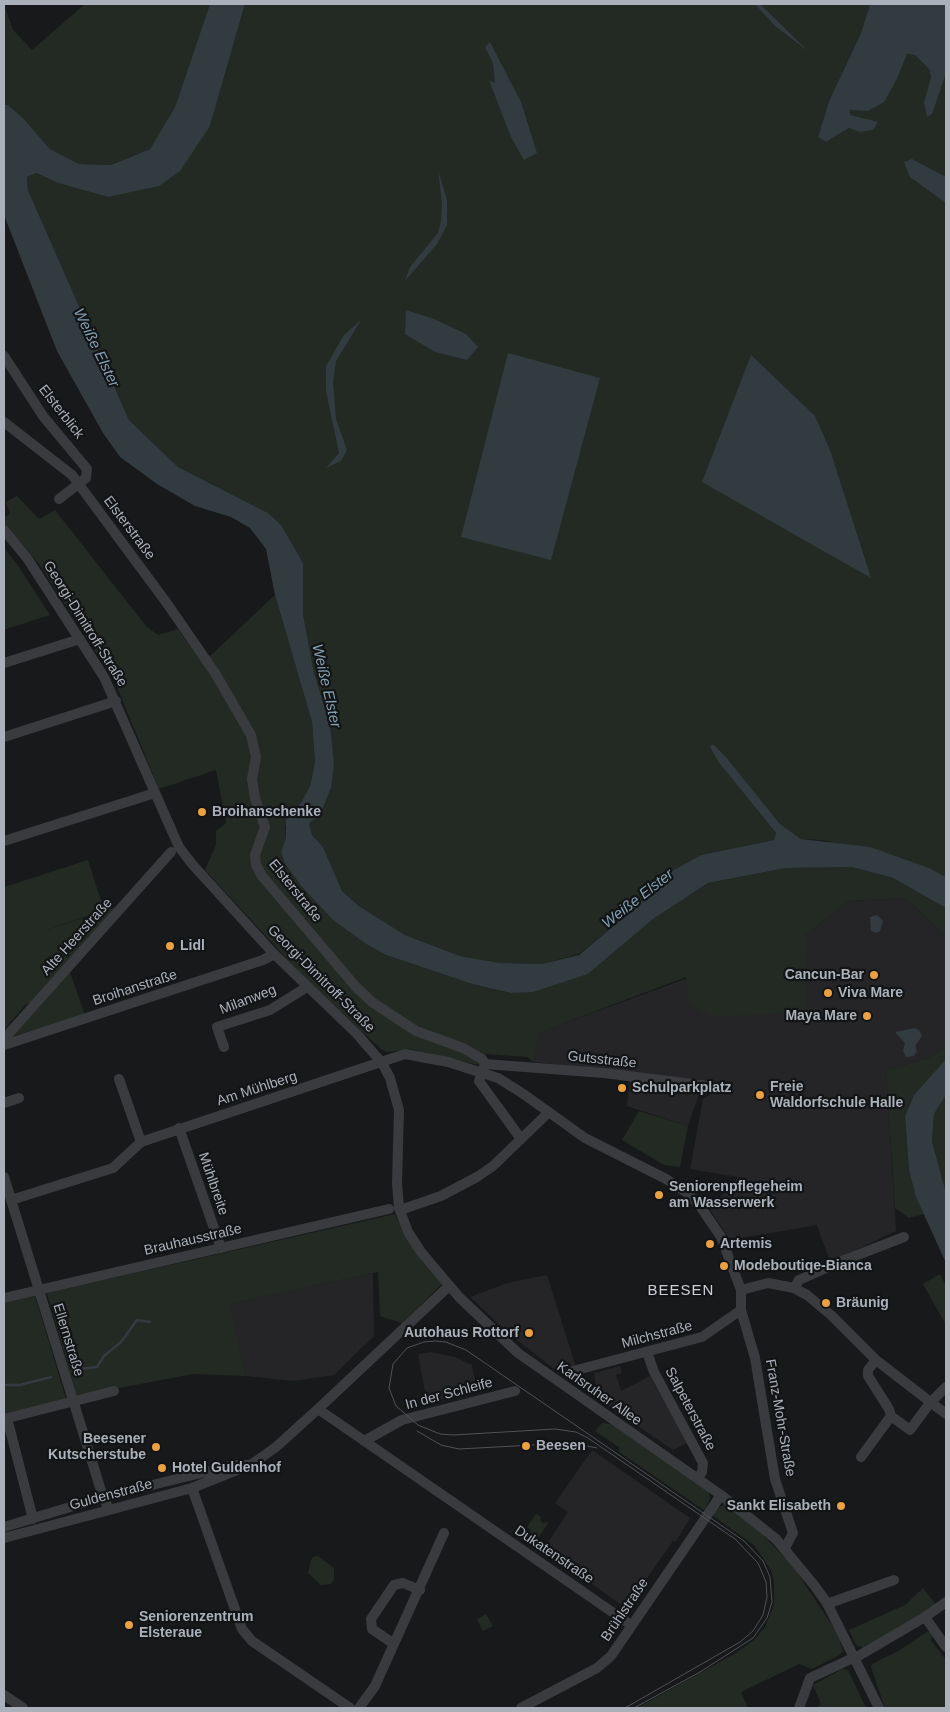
<!DOCTYPE html>
<html>
<head>
<meta charset="utf-8">
<style>
	body { margin:0 }
	#map { position:relative; width:950px; height:1712px; overflow:hidden; background:#18191b; font-family:Arial,sans-serif }
	canvas { display:block }
	.frame { position:absolute; inset:0; border:5px solid #abb1ba; pointer-events:none }
</style>
</head>
<body>
<div id="map">
<canvas width="950" height="1712"></canvas>
<div class="frame"></div>
</div>
<script>
const context = document.querySelector('canvas').getContext('2d');
context.lineJoin = 'round';
function fill(path, color) { context.fillStyle = color; context.fill(path, 'evenodd'); }
const shape = rows => new Path2D(rows.map(r => 'M' + r).join(''));
function trace(path, color, width, dash) { context.strokeStyle = color; context.lineWidth = width; context.lineCap = dash ? 'butt' : 'round'; context.setLineDash(dash || []); context.stroke(path); }
function label(font, color, halo, rows, align = 'center') {
  context.font = font + ' Arial,sans-serif'; context.lineWidth = 4.5; context.setLineDash([]); context.textBaseline = 'middle'; context.strokeStyle = halo; context.fillStyle = color; for (const [text, x, y, turn = 0] of rows) {
    context.save(); context.translate(x, y); context.rotate((+turn || 0) * Math.PI / 180); context.textAlign = isNaN(turn) ? turn : align; if (halo) context.strokeText(text, 0, 0); context.fillText(text, 0, 0); context.restore();
  }
}
const built = shape([
	[905,898,946,936,946,1047,929,1058,886,1070,896,1231,830,1262,817,1225,730,1240,710,1210,738,1177,690,1169,703,1099,714,1092,714,1080,704,1080,688,1126,627,1106,631,1073,534,1062,537,1033,806,935,848,901],
	[373,1273,374,1336,334,1375,294,1381,246,1376,228,1304],
	[547,1275,576,1367,558,1372,508,1333,470,1297,507,1283],
	[431,1352,455,1357,472,1365,477,1390,427,1403,418,1354],
	[620,1366,622,1373,616,1375,621,1391,650,1376,687,1443,673,1450,598,1399,594,1373],
	[592,1450,690,1518,677,1540,676,1542,673,1541,626,1608,543,1550,568,1512,555,1503]
]);
const green = shape([
	[4,4,13,30,32,50,85,4,210,4,175,107,150,149,111,165,79,164,50,149,23,118,8,105,4,105],
	[245,4,870,4,861,33,829,101,818,137,826,142,849,128,859,132,862,118,851,115,848,109,897,79,907,54,915,55,929,69,931,77,924,102,942,81,946,73,946,877,929,868,822,840,801,839,780,824,726,757,713,744,720,764,776,833,774,840,701,855,672,871,636,907,579,954,542,964,500,963,460,956,405,935,359,906,342,891,323,847,312,835,308,823,320,815,331,788,314,673,303,614,303,563,268,513,178,467,129,420,28,190,27,177,35,173,58,183,108,197,210,126],
	[17,496,39,519,55,510,146,626,158,635,178,629,186,641,210,656,275,595,312,722,315,762,310,786,302,801,291,811,285,827,286,838,281,852,285,864,302,887,333,920,366,944,386,955,472,984,511,993,588,974,653,919,708,883,786,868,852,867,893,878,946,908,946,936,905,898,848,901,806,935,805,1012,714,1017,689,1005,686,977,538,1033,534,1062,527,1057,486,1054,478,1065,410,1049,388,1052,382,1050,298,971,205,870,216,845,216,831,226,823,216,770,159,789,114,680,39,564,19,540,4,528,4,516,6,517,10,513,6,502],
	[4,548,17,564,50,615,4,630],
	[88,860,104,910,32,935,116,907,32,1002,25,1005,4,1030,4,887],
	[70,972,85,1015,13,1036],
	[946,1047,946,1059,914,1095,905,1116,909,1170,924,1214,909,1218,895,1208,886,1070,929,1058],
	[946,1095,946,1193,932,1141,934,1114],
	[639,1111,688,1126,680,1167,664,1165,622,1140],
	[395,1214,404,1235,422,1261,442,1284,402,1323,380,1316,378,1272,229,1304,246,1376,193,1374,77,1396,47,1293],
	[940,1274,946,1286,946,1325,923,1284],
	[35,1296,67,1402,4,1417,4,1303],
	[602,1423,612,1424,708,1490,710,1498,705,1511,618,1451,620,1448,595,1431],
	[725,1504,747,1519,793,1566,837,1633,843,1651,838,1656,812,1669,799,1664,741,1692,748,1708,637,1708,736,1653,754,1640,765,1627,774,1605,774,1580,771,1570,755,1546,712,1515,716,1509],
	[536,1514,541,1517,540,1520,543,1523,549,1522,532,1547,506,1529,520,1536,523,1532,528,1535,531,1530,527,1527],
	[318,1556,334,1568,334,1580,331,1584,321,1585,308,1573,311,1560,313,1557],
	[923,1588,938,1607,865,1654,862,1647,856,1645,849,1630,905,1605],
	[486,1614,493,1626,483,1631,477,1619],
	[928,1631,934,1635,930,1639,946,1660,946,1708,885,1708,871,1667,872,1664,900,1650],
	[842,1669,848,1670,866,1708,816,1708,821,1704,813,1685]
]);
const water = shape([
	[210,4,245,4,210,126,180,171,159,186,108,197,58,183,36,173,27,177,28,190,129,420,178,467,268,513,281,525,303,563,303,614,314,673,330,725,334,764,331,788,320,815,309,823,312,835,323,847,342,891,359,906,405,935,460,956,500,963,542,964,579,955,636,907,672,871,701,855,774,840,776,833,720,764,710,747,713,744,726,757,780,824,801,839,870,847,929,868,946,877,946,908,893,878,852,867,786,868,708,883,653,919,588,974,533,992,511,993,472,984,386,955,366,944,333,920,302,887,285,864,281,852,286,838,286,819,302,801,310,786,315,762,312,722,275,595,266,549,250,528,231,517,195,506,157,484,120,457,103,433,57,351,4,215,4,105,8,105,23,118,50,149,79,164,111,165,150,149,175,107],
	[755,4,760,4,808,51,775,26],
	[870,4,946,4,946,73,932,114,927,117,924,102,931,77,929,69,915,55,907,54,897,79,884,102,868,111,849,110,851,115,878,122,873,130,859,132,849,128,826,142,818,137,829,101,861,33],
	[490,42,521,102,537,153,524,160,511,137,489,80,495,83,493,63,485,47],
	[912,159,946,177,946,203,910,177,904,162],
	[438,170,447,200,447,225,437,244,405,281,410,267,438,233,441,221,442,202],
	[406,310,434,319,466,334,478,347,467,360,435,352,405,334],
	[361,320,336,361,333,382,336,419,347,450,341,461,326,468,339,453,326,391,326,366,344,335],
	[508,353,600,378,551,560,461,537],
	[751,355,815,416,830,450,871,578,702,482],
	[877,915,883,921,880,931,876,933,871,931,870,917],
	[914,1028,919,1030,922,1036,915,1046,917,1051,914,1056,906,1057,903,1051,905,1043,895,1032],
	[946,1059,946,1095,934,1114,932,1141,946,1193,946,1263,916,1197,909,1170,905,1116,914,1095]
]);
const stream = shape([
	[80,1369,97,1367,104,1356,121,1342,137,1320,150,1322],
	[4,1385,20,1385,51,1377]
]);
const minor = shape([
	[4,356,43,416,87,469,86,478,59,499],
	[4,422,72,475,166,602,215,673,251,735,256,757,252,779,255,798,265,827,255,855,256,865,262,876,356,987,372,1002,416,1031,463,1048,482,1059,485,1064,479,1081,521,1139],
	[4,530,27,558,104,677,179,847,192,864,274,954,357,1034,382,1063,390,1078,399,1110,397,1183,399,1208,408,1232,421,1252,459,1297,518,1353,721,1495,776,1539,814,1585,827,1603,879,1708],
	[4,663,80,639],
	[4,737,116,701],
	[4,841,155,793],
	[4,1039,171,852],
	[4,1045,263,960,274,954],
	[224,1047,217,1027,270,1010,307,987],
	[485,1064,604,1073,716,1087],
	[119,1079,141,1142],
	[4,1103,19,1098],
	[179,1128,221,1248],
	[4,1177,103,1497,109,1509],
	[11,1200,113,1168,141,1142,405,1054,448,1062,498,1078,522,1093,585,1138,666,1179,686,1192,700,1206,721,1237,741,1290,741,1310,755,1358,775,1479,793,1533,785,1548],
	[406,1208,441,1196,477,1177,493,1166,549,1112],
	[794,1288,799,1280,842,1261,904,1237],
	[741,1290,768,1283,794,1288,807,1295,831,1315,876,1360,946,1414],
	[4,1298,389,1209],
	[647,1352,654,1372,703,1463,702,1472,698,1478],
	[876,1360,868,1370,868,1376,889,1409,891,1416,910,1430,930,1403,946,1387],
	[573,1371,702,1337,741,1310],
	[318,1409,631,1625],
	[7,1418,33,1519],
	[4,1419,114,1391],
	[364,1441,402,1420,515,1391],
	[861,1457,891,1416],
	[192,1488,242,1629,252,1641,350,1708],
	[4,1527,103,1497,234,1465,247,1465],
	[4,1538,192,1488,252,1464,276,1447,318,1409,449,1286],
	[827,1604,894,1580],
	[925,1617,946,1647],
	[394,1644,372,1629,371,1619,394,1585,403,1583,420,1590],
	[855,1658,925,1617,946,1602],
	[4,1695,23,1708],
	[359,1708,375,1686,444,1533],
	[521,1708,597,1668,611,1656,721,1495],
	[799,1708,810,1678,855,1657]
]);
const tram = shape([
	[417,1431,441,1445,459,1449,571,1443,597,1448],
	[625,1708,740,1642,753,1631,763,1615,767,1597,766,1582,758,1563,735,1539,588,1438,576,1432,555,1429,453,1435,440,1434,418,1425,396,1406,389,1388,393,1364,407,1348,424,1342,435,1341,446,1342,466,1350,744,1541,763,1561,770,1577,772,1602,767,1618,753,1638,700,1672,634,1708]
]);
const markers = [
	[202,812,5,"#eaa141"],
	[170,946,5,"#eaa141"],
	[874,975,5,"#eaa141"],
	[828,993,5,"#eaa141"],
	[867,1016,5,"#eaa141"],
	[622,1088,5,"#eaa141"],
	[760,1095,5,"#eaa141"],
	[659,1195,5,"#eaa141"],
	[710,1244,5,"#eaa141"],
	[724,1266,5,"#eaa141"],
	[826,1303,5,"#eaa141"],
	[529,1333,5,"#eaa141"],
	[526,1446,5,"#eaa141"],
	[156,1447,5,"#eaa141"],
	[162,1468,5,"#eaa141"],
	[841,1506,5,"#eaa141"],
	[129,1625,5,"#eaa141"]
];
const streetNames = [
	["Elsterblick",61,412,52],
	["Elsterstraße",129,528,53],
	["Georgi-Dimitroff-Straße",85,624,58],
	["Elsterstraße",295,891,51],
	["Alte Heerstraße",77,937,-48],
	["Georgi-Dimitroff-Straße",321,979,45],
	["Broihanstraße",135,988,-18],
	["Milanweg",248,1000,-21],
	["Gutsstraße",602,1060,6],
	["Am Mühlberg",257,1089,-18],
	["Mühlbreite",213,1184,71],
	["Brauhausstraße",193,1240,-13],
	["Milchstraße",657,1335,-15],
	["Ellernstraße",68,1340,73],
	["In der Schleife",449,1394,-15],
	["Karlsruher Allee",599,1394,35],
	["Salpeterstraße",690,1409,62],
	["Franz-Mohr-Straße",780,1418,80],
	["Guldenstraße",111,1495,-15],
	["Dukatenstraße",554,1555,34],
	["Brühlstraße",625,1610,-56]
];
const poiNames = [
	["Broihanschenke",212,812],
	["Lidl",180,946],
	["Cancun-Bar",864,975,"right"],
	["Viva Mare",838,993],
	["Maya Mare",857,1016,"right"],
	["Freie",770,1087],
	["Waldorfschule Halle",770,1103],
	["Schulparkplatz",632,1088],
	["Seniorenpflegeheim",669,1187],
	["am Wasserwerk",669,1203],
	["Artemis",720,1244],
	["Modeboutiqe-Bianca",734,1266],
	["Bräunig",836,1303],
	["Autohaus Rottorf",519,1333,"right"],
	["Beesener",146,1439,"right"],
	["Kutscherstube",146,1455,"right"],
	["Beesen",536,1446],
	["Hotel Guldenhof",172,1468],
	["Sankt Elisabeth",831,1506,"right"],
	["Seniorenzentrum",139,1617],
	["Elsteraue",139,1633]
];
const waterNames = [
	["Weiße Elster",96,348,64],
	["Weiße Elster",326,686,77],
	["Weiße Elster",638,899,-38]
];
const neighbourhoodNames = [
	["BEESEN",681,1291]
];
fill(built, '#252527');
fill(green, '#232a23');
fill(water, '#313b40');
trace(stream, '#313b40', 2.5);
trace(minor, '#3a3b3f', 10);
trace(tram, '#4f5156', 1);
for (const [x, y, r, color] of markers) { const dot = new Path2D(); dot.arc(x, y, r, 0, 2 * Math.PI); context.fillStyle = color; context.fill(dot); trace(dot, '#131416', 2); }
label('14px', '#abb1ba', '#131416', streetNames);
label('bold 14px', '#abb1ba', '#131416', poiNames, 'left');
label('italic 15px', '#84a1b3', '#131416', waterNames);
context.letterSpacing = '1px';
label('15px', '#ccd0d6', '#131416', neighbourhoodNames);
context.letterSpacing = '0px';
</script>
</body>
</html>
